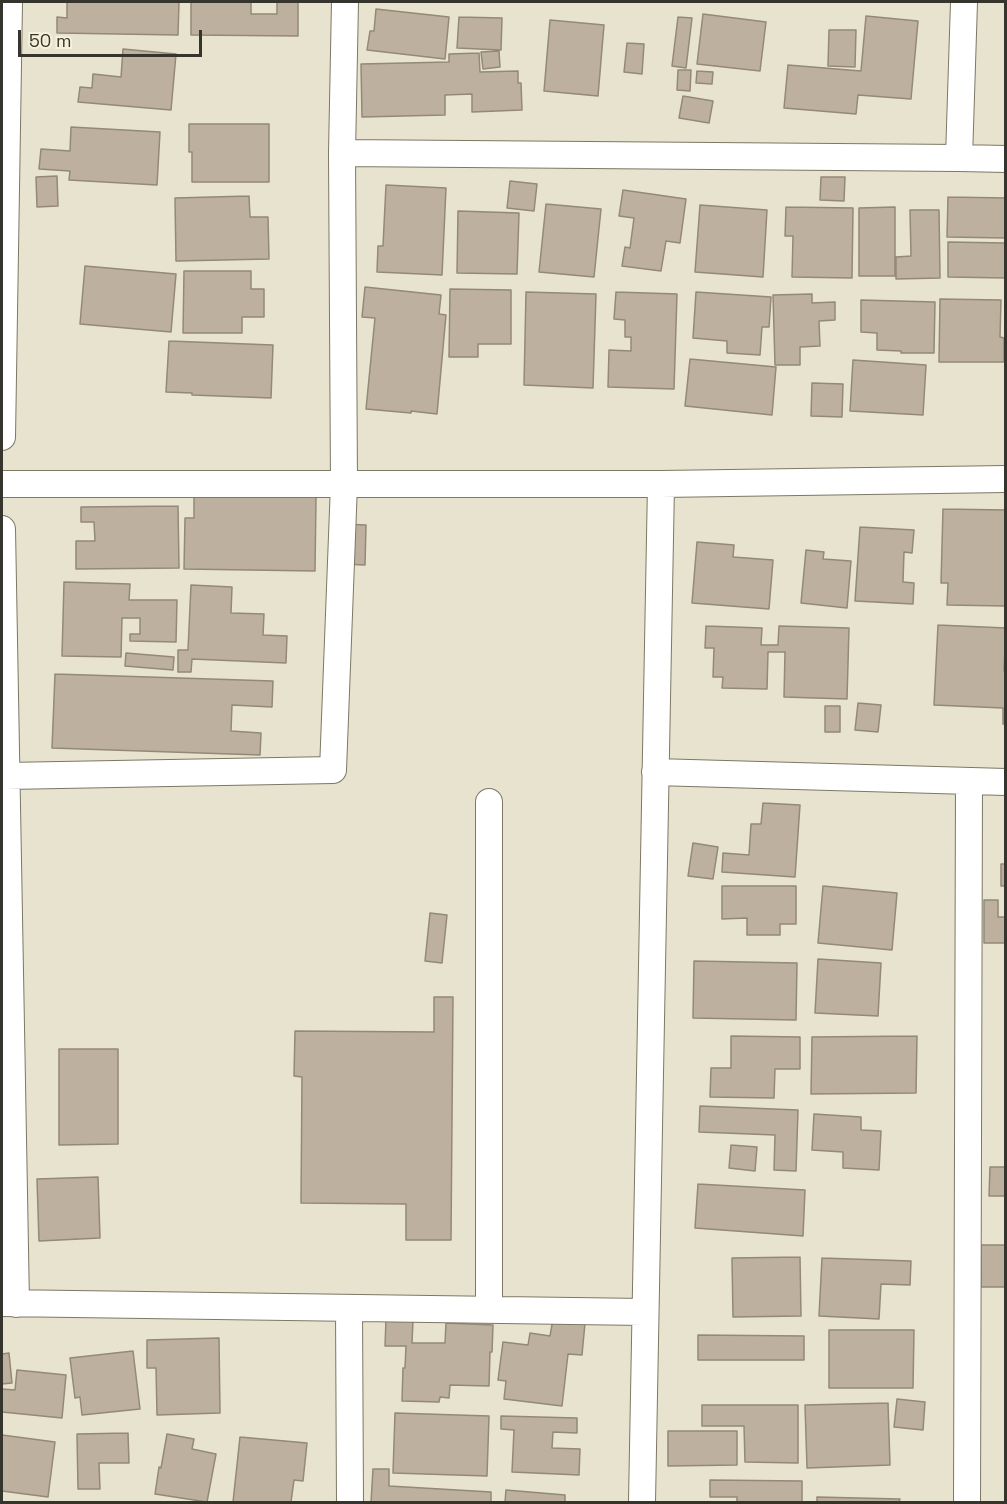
<!DOCTYPE html>
<html>
<head>
<meta charset="utf-8">
<style>
	body { margin:0 }
	#map { position:relative; width:1007px; height:1504px; overflow:hidden; background:#e7e3ce; font-family:"Space Grotesk",sans-serif }
	canvas { display:block }
	.frame { position:absolute; inset:0; border:3px solid #36352d; pointer-events:none }
	.scale { position:absolute; left:18px; top:30px; width:184px; height:27px; box-sizing:border-box; border:3px solid #36352d; border-top:0; padding-left:8px; font-size:18px; line-height:21px; white-space:nowrap; color:#36352d; -webkit-text-stroke:4px #f5f1db; paint-order:stroke }
</style>
</head>
<body>
<div id="map">
<canvas width="1007" height="1504"></canvas>
<div class="frame"></div>
<div class="scale">50 m</div>
</div>
<script>
const context = document.querySelector('canvas').getContext('2d');
context.lineJoin = 'round';
function fill(path, color) { context.fillStyle = color; context.fill(path, 'evenodd'); }
const shape = rows => new Path2D(rows.map(r => 'M' + r).join(''));
function trace(path, color, width, dash) { context.strokeStyle = color; context.lineWidth = width; context.lineCap = dash ? 'butt' : 'round'; context.setLineDash(dash || []); context.stroke(path); }
const building = shape([
	[67,2,179,2,178,35,57,33,57,17,67,18,67,2],
	[191,2,251,2,251,14,277,14,277,2,298,2,298,36,191,35,191,2],
	[376,9,449,17,445,59,367,50,370,31,374,31,376,9],
	[703,14,766,22,760,71,697,64,703,14],
	[866,16,918,21,911,99,858,95,856,114,784,108,788,65,861,71,866,16],
	[459,17,502,18,501,50,457,48,459,17],
	[678,17,692,18,686,68,672,66,678,17],
	[550,20,604,25,598,96,544,91,550,20],
	[829,30,856,30,855,67,828,66,829,30],
	[627,43,644,44,642,74,624,72,627,43],
	[123,49,176,54,171,110,78,102,80,87,92,88,93,74,121,77,123,49],
	[499,51,500,67,483,69,481,52,499,51],
	[479,53,480,72,518,71,518,83,521,83,522,110,472,112,472,94,445,95,445,115,362,117,361,64,449,62,449,54,479,53],
	[678,70,691,70,690,91,677,90,678,70],
	[697,71,713,72,712,84,696,83,697,71],
	[683,96,713,101,709,123,679,118,683,96],
	[189,124,269,124,269,182,192,182,192,152,189,152,189,124],
	[71,127,160,132,157,185,69,180,70,171,39,169,41,149,70,151,71,127],
	[57,176,58,206,37,207,36,177,57,176],
	[821,177,845,177,844,201,820,200,821,177],
	[510,181,537,184,534,211,507,208,510,181],
	[386,185,446,188,442,275,377,272,378,246,383,246,386,185],
	[623,190,686,199,680,243,666,241,661,271,622,266,625,247,630,248,634,218,619,216,623,190],
	[249,196,250,217,268,217,269,259,176,261,175,198,249,196],
	[948,197,1006,198,1006,238,947,237,948,197],
	[546,204,601,209,594,277,539,272,546,204],
	[700,205,767,210,763,277,695,272,700,205],
	[786,207,853,208,852,278,792,277,793,236,785,236,786,207],
	[895,207,895,276,859,276,859,208,895,207],
	[910,210,939,210,940,278,896,279,896,257,911,256,910,210],
	[458,211,519,213,517,274,457,273,458,211],
	[948,242,1006,243,1006,278,948,277,948,242],
	[85,266,176,274,171,332,80,324,85,266],
	[184,271,251,271,251,289,264,289,264,317,242,317,242,333,183,333,184,271],
	[365,287,441,295,439,314,446,315,437,414,411,411,411,413,366,409,375,318,362,317,365,287],
	[450,289,511,290,511,344,478,344,478,357,449,357,450,289],
	[526,292,596,294,593,388,524,385,526,292],
	[616,292,677,294,674,389,608,387,609,350,631,351,631,337,625,337,625,320,614,319,616,292],
	[696,292,771,297,769,327,762,327,760,355,727,353,727,341,693,338,696,292],
	[812,294,812,303,835,302,835,320,819,321,820,346,800,347,800,365,775,365,773,295,812,294],
	[940,299,1001,300,1000,337,1004,338,1004,362,939,362,940,299],
	[861,300,935,302,934,353,901,353,901,351,877,350,877,333,861,332,861,300],
	[169,341,273,345,271,398,192,395,192,393,166,392,169,341],
	[690,359,776,367,772,415,685,406,690,359],
	[853,360,926,365,923,415,850,411,853,360],
	[812,383,843,384,842,417,811,416,812,383],
	[194,495,316,497,315,571,184,569,185,518,194,518,194,495],
	[178,506,179,568,76,569,76,541,95,541,94,522,81,522,81,507,178,506],
	[943,509,1006,510,1005,606,947,605,948,583,941,583,943,509],
	[345,524,366,525,365,565,343,564,345,524],
	[860,527,914,530,912,553,904,552,903,582,914,583,913,604,855,601,860,527],
	[697,542,734,545,733,557,773,560,769,609,692,603,697,542],
	[806,550,824,552,823,559,851,561,847,608,801,603,806,550],
	[64,582,130,584,129,600,177,600,176,642,130,641,130,634,140,634,140,618,122,618,121,657,62,656,64,582],
	[191,585,232,587,231,613,264,614,263,635,287,636,286,663,192,659,191,672,178,672,178,650,188,650,191,585],
	[938,625,1006,628,1004,671,1006,671,1006,724,1003,724,1003,708,934,705,938,625],
	[706,626,762,628,761,645,778,645,779,626,849,628,847,699,784,697,785,652,768,652,767,689,722,688,723,677,713,677,714,648,705,648,706,626],
	[126,653,174,657,173,670,125,666,126,653],
	[55,674,273,681,272,707,232,705,231,731,261,733,260,755,52,748,55,674],
	[858,703,881,705,878,732,855,730,858,703],
	[825,706,840,706,840,732,825,732,825,706],
	[763,803,800,805,795,877,722,872,723,853,749,855,751,824,761,824,763,803],
	[693,843,718,847,713,879,688,876,693,843],
	[1001,864,1006,864,1006,886,1001,886,1001,864],
	[722,886,796,886,796,924,780,924,780,935,747,935,747,918,722,919,722,886],
	[823,886,897,893,892,950,818,943,823,886],
	[984,900,998,900,998,917,1006,917,1006,943,984,943,984,900],
	[430,913,447,915,442,963,425,961,430,913],
	[818,959,881,963,878,1016,815,1013,818,959],
	[694,961,797,963,796,1020,693,1018,694,961],
	[434,997,453,997,451,1240,406,1240,406,1204,301,1203,302,1077,294,1076,295,1031,434,1032,434,997],
	[731,1036,800,1037,800,1069,775,1069,774,1098,710,1097,711,1068,731,1068,731,1036],
	[917,1036,916,1093,811,1094,812,1037,917,1036],
	[59,1049,118,1049,118,1144,59,1145,59,1049],
	[700,1106,798,1110,796,1171,774,1170,775,1135,699,1132,700,1106],
	[814,1114,861,1117,861,1130,881,1131,879,1170,843,1168,843,1152,812,1150,814,1114],
	[731,1145,757,1147,755,1171,729,1168,731,1145],
	[990,1167,1006,1167,1006,1196,989,1196,990,1167],
	[98,1177,100,1238,39,1241,37,1179,98,1177],
	[698,1184,805,1190,803,1236,695,1228,698,1184],
	[981,1245,1006,1245,1006,1287,981,1287,981,1245],
	[800,1257,801,1316,733,1317,732,1258,800,1257],
	[822,1258,911,1261,910,1285,881,1284,879,1319,819,1316,822,1258],
	[386,1319,413,1320,412,1343,445,1343,446,1323,493,1325,492,1352,490,1352,489,1386,450,1385,449,1398,440,1397,439,1402,402,1401,403,1368,405,1368,406,1346,385,1346,386,1319],
	[553,1319,585,1323,582,1355,568,1354,562,1406,504,1399,506,1381,498,1380,503,1342,528,1345,530,1333,550,1336,553,1319],
	[829,1330,914,1330,913,1388,829,1388,829,1330],
	[698,1335,804,1336,804,1360,698,1360,698,1335],
	[219,1338,220,1413,157,1415,156,1368,147,1368,147,1340,219,1338],
	[133,1351,140,1409,82,1415,80,1397,75,1398,70,1358,133,1351],
	[9,1353,12,1383,2,1384,2,1354,9,1353],
	[17,1370,66,1375,62,1418,2,1412,2,1389,15,1390,17,1370],
	[897,1399,925,1402,923,1430,894,1427,897,1399],
	[888,1403,890,1465,807,1468,805,1405,888,1403],
	[702,1405,798,1405,798,1463,745,1462,744,1426,702,1426,702,1405],
	[395,1413,489,1416,487,1476,393,1473,395,1413],
	[501,1416,577,1418,577,1433,553,1432,552,1448,580,1449,579,1475,512,1472,514,1430,501,1429,501,1416],
	[668,1431,737,1431,737,1465,668,1466,668,1431],
	[128,1433,129,1463,99,1463,100,1489,78,1489,77,1434,128,1433],
	[167,1434,194,1439,192,1449,216,1454,207,1502,155,1494,159,1467,161,1468,167,1434],
	[2,1435,55,1442,48,1497,2,1491,2,1435],
	[240,1437,307,1443,303,1481,294,1480,291,1502,233,1502,240,1437],
	[373,1469,389,1469,389,1486,491,1492,491,1502,371,1502,373,1469],
	[710,1480,802,1481,802,1502,737,1502,737,1497,710,1497,710,1480],
	[506,1490,565,1495,565,1502,505,1502,506,1490],
	[817,1497,900,1499,899,1502,817,1502,817,1497]
]);
const minor = shape([
	[342,153,959,158,1006,159],
	[959,158,964,2],
	[2,437,9,2],
	[2,484,661,484,1006,479],
	[2,529,16,1304],
	[655,772,1006,782],
	[6,776,333,770,344,484,342,153,345,2],
	[2,1303,644,1312],
	[349,1308,350,1502],
	[489,1310,489,802],
	[642,1502,661,484],
	[967,1502,969,781]
]);
fill(building, '#bdb09e');
trace(building, '#948877', 1.5);
trace(minor, '#7c7865', 28);
trace(minor, '#fff', 26);
</script>
</body>
</html>
